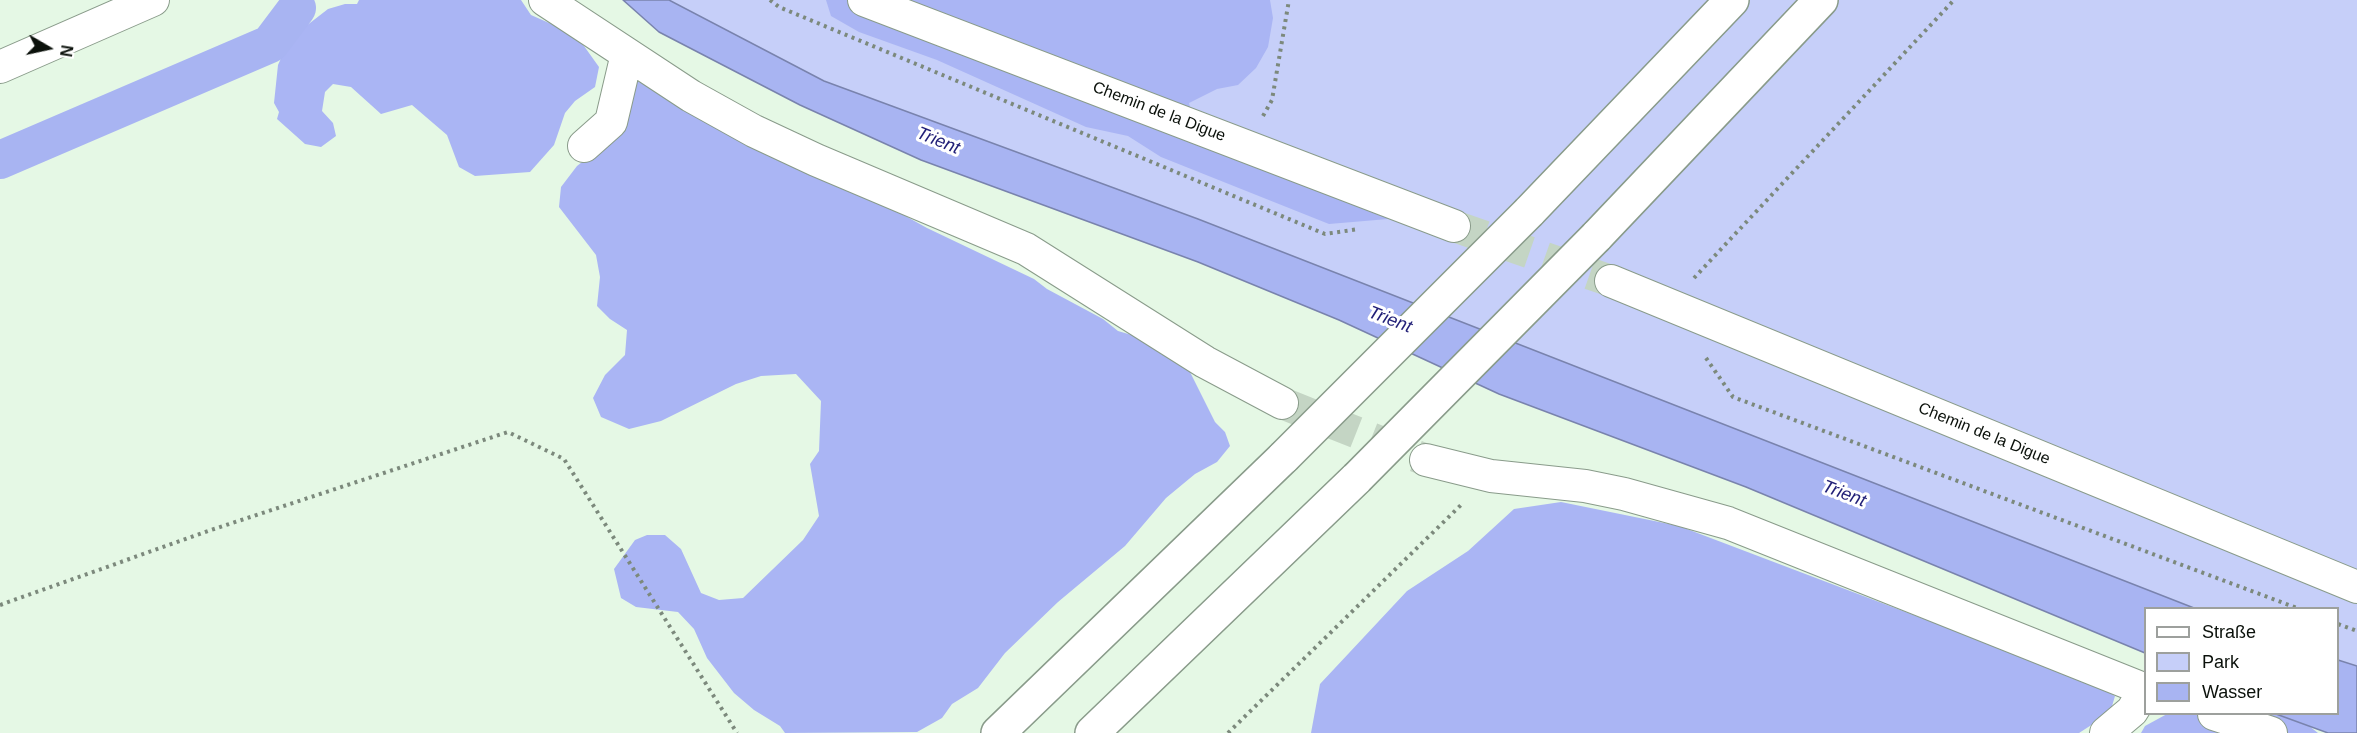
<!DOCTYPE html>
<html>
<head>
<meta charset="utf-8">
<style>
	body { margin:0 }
	#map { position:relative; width:2357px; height:733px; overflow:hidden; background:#e5f8e5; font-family:Arial,sans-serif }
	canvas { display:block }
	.legend { position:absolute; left:2144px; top:607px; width:195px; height:108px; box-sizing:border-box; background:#fff; border:2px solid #9da09d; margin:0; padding:8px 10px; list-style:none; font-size:18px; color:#0b110b }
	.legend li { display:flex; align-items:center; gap:12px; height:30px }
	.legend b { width:30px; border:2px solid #9da09d }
	.north { position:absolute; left:18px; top:18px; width:60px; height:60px; -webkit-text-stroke:4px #fff; paint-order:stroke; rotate:99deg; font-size:16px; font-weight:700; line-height:24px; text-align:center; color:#0b110b }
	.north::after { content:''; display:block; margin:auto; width:21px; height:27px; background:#0b110b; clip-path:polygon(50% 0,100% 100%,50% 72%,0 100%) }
</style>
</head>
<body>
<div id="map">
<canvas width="2357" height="733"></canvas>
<ul class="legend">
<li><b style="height:8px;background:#fff"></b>Straße</li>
<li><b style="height:16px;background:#c6cff9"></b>Park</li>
<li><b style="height:16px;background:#a8b4f2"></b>Wasser</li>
</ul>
<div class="north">N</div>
</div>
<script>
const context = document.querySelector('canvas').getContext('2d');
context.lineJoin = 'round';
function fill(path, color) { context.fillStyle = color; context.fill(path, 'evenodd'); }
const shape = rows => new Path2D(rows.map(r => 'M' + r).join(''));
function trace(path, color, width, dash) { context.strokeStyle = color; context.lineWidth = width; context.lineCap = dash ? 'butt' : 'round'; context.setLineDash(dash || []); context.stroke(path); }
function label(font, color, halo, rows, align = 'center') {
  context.font = font + ' Arial,sans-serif'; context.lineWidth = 6; context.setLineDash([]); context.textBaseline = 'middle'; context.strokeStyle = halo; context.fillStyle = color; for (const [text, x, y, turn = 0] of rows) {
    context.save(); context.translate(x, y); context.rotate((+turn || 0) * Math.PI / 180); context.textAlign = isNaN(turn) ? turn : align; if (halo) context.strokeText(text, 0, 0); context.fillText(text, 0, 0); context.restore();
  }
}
const green = shape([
	[659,0,2357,0,2357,696,2338,690,2338,608,2146,608,870,116]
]);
const forest = shape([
	[359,0,521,0,531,15,565,30,584,46,599,67,595,87,575,101,565,113,554,145,530,172,475,176,459,167,447,135,412,105,381,114,351,87,333,84,325,92,322,111,333,123,336,136,321,147,305,144,277,119,279,112,274,103,278,65,287,45,297,33,328,9,345,4,357,4],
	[826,0,1270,0,1273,18,1268,47,1256,68,1238,85,1217,89,1189,103,1199,143,1400,218,1329,224,1161,157,1128,136,1086,127,937,60,859,32,831,16],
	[637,81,855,188,927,228,1034,279,1047,289,1103,319,1118,331,1142,338,1161,354,1186,364,1215,422,1225,432,1230,446,1217,462,1195,474,1166,498,1125,546,1058,602,1005,653,978,688,952,704,942,718,917,732,785,733,780,726,754,710,734,693,707,658,694,629,678,612,636,607,621,598,614,569,635,540,647,535,665,535,681,549,701,593,719,600,743,598,803,540,819,516,810,464,819,451,821,401,796,374,761,376,736,384,661,421,629,429,601,417,593,398,605,375,625,355,627,330,610,319,597,306,600,277,596,255,559,207,561,187,577,166,619,133,628,118,628,91],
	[1561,502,1679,526,2090,682,2115,696,2110,713,2079,733,1311,733,1320,684,1407,591,1468,551,1514,509],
	[2167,714,2294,714,2318,733,2141,733,2145,726]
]);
const water = shape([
	[623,0,669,0,824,81,1198,219,2194,608,2146,608,2145,653,1746,487,1499,394,1339,320,1198,262,921,160,800,105,659,32,623,0],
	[2338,660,2357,666,2357,733,2328,733,2276,714,2338,714,2338,660]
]);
const canal = shape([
	[0,160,270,44,297,8]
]);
const minorTunnel = shape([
	[1454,226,1611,281],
	[1282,403,1426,460]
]);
const path = shape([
	[770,0,779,7,1325,234,1359,229],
	[1263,116,1272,100,1289,0],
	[1694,278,1954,0],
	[1706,358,1733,397,2297,608],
	[0,605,208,531,508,432,564,459,737,733],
	[2338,624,2357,631],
	[1228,733,1463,503]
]);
const minor = shape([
	[545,0,691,96,754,131,816,160,1026,249,1205,362,1282,403],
	[864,0,1454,226],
	[0,67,153,0],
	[584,146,611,122,627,54],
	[1611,281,2357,587],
	[1426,460,1491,476,1585,486,1624,494,1728,523,2146,690],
	[2214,714,2271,733],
	[2106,733,2132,711,2145,690]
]);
const motorway = shape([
	[1529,212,1732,0],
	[1596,237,1821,0],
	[998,733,1284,457],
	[1092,733,1357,478]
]);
const motorwayBridge = shape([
	[1284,457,1529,212],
	[1357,478,1596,237]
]);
const streetNames = [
	["Chemin de la Digue",1159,112,21],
	["Chemin de la Digue",1984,434,22]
];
const waterNames = [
	["Trient",938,141,22],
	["Trient",1390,320,21],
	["Trient",1844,494,21]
];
fill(green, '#c6cff9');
fill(forest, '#aab5f4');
fill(water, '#a8b4f2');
trace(water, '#7983ad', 1.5);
trace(canal, '#a8b4f2', 38);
trace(minorTunnel, '#c4d5c4', 32, [32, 16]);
trace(minor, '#899b8a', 34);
trace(motorway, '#899b8a', 36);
trace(path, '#7c897c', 4, [3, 4.5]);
trace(minor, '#fff', 32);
trace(motorway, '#fff', 33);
trace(motorwayBridge, '#899b8a', 36, []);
trace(motorwayBridge, '#fff', 33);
label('16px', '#0b110b', '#fff', streetNames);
label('italic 18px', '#232178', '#fff', waterNames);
</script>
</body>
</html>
